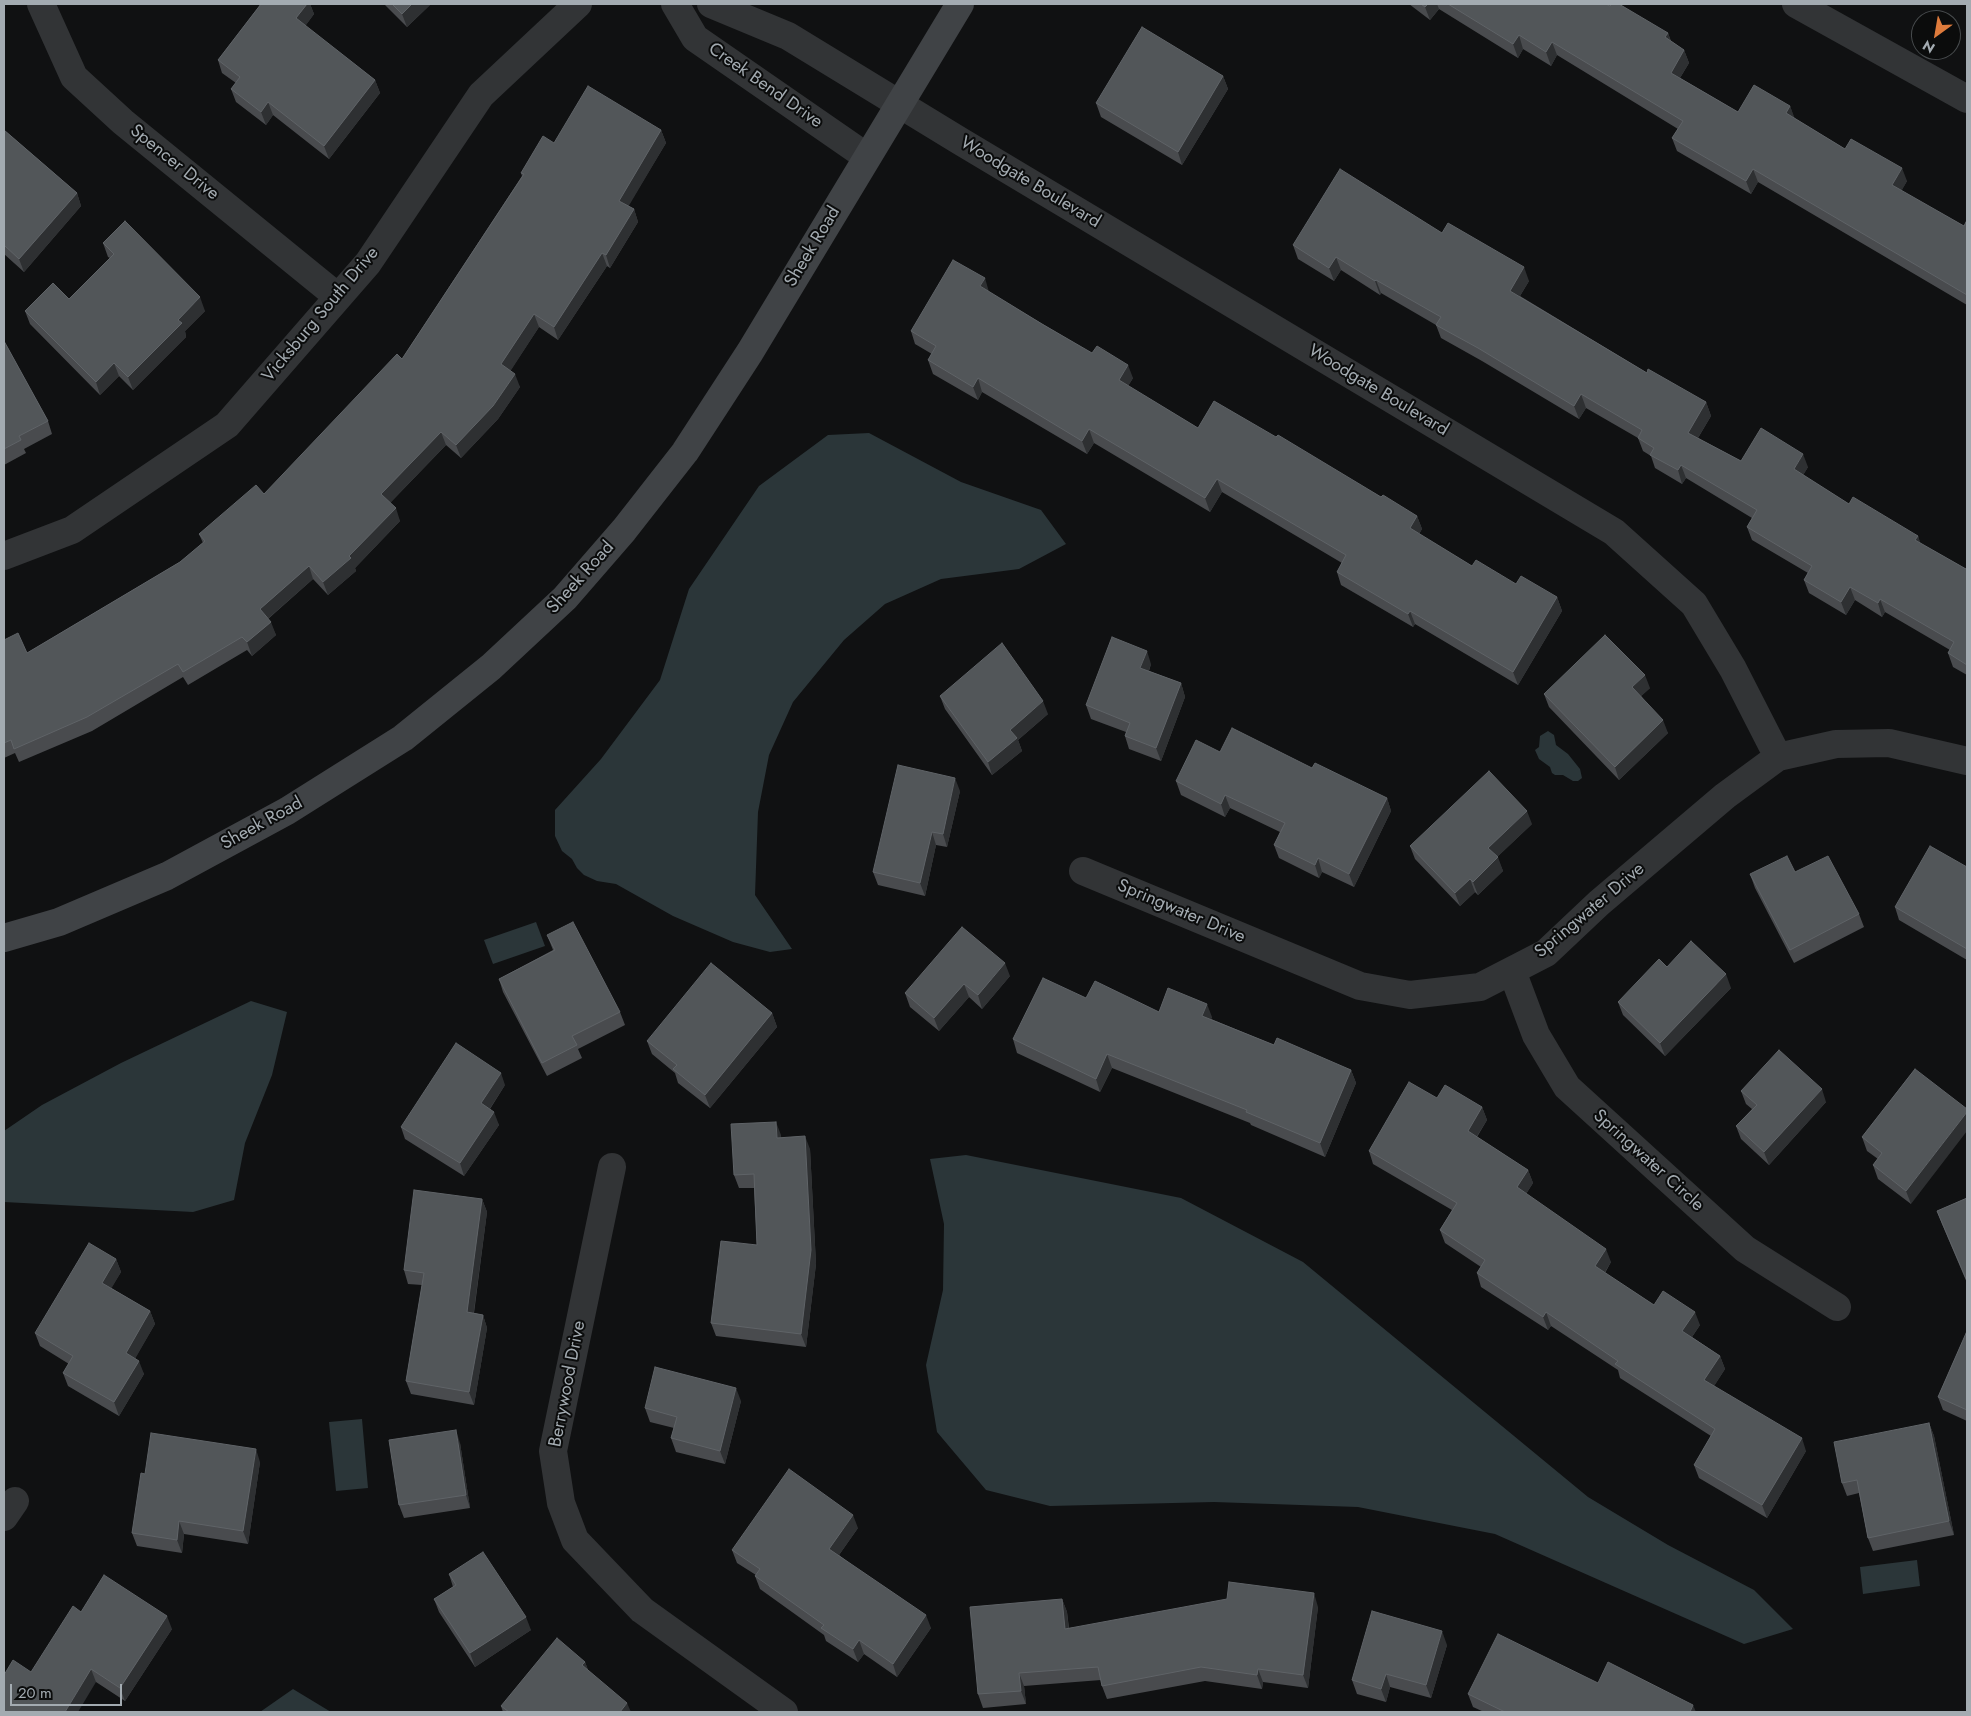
<!DOCTYPE html>
<html>
<head>
<meta charset="utf-8">
<style>
	body { margin:0 }
	#map { position:relative; width:1971px; height:1716px; overflow:hidden; background:#101112; font-family:Jost,sans-serif }
	canvas { display:block }
	.frame { position:absolute; inset:0; border:5px solid #a3abb1; pointer-events:none }
	.north { position:absolute; left:1911px; top:10px; width:50px; height:50px; box-sizing:border-box; background:#0b0c0c; border:1px solid #484c4e; border-radius:50%; rotate:212deg; font-size:14px; font-weight:700; line-height:20px; text-align:center; color:#a3abb1 }
	.north::after { content:''; display:block; margin:auto; width:18px; height:22px; background:#de7b3c; clip-path:polygon(50% 0,100% 100%,50% 72%,0 100%) }
	.scale { position:absolute; left:10px; top:1684px; width:112px; height:22px; box-sizing:border-box; border:2px solid #a3abb1; border-top:0; padding-left:6px; font-size:15px; line-height:18px; white-space:nowrap; color:#a3abb1; -webkit-text-stroke:4px #0b0c0c; paint-order:stroke }
</style>
</head>
<body>
<div id="map">
<canvas width="1971" height="1716"></canvas>
<div class="frame"></div>
<div class="north">N</div>
<div class="scale">20 m</div>
</div>
<script>
const context = document.querySelector('canvas').getContext('2d');
context.lineJoin = 'round';
function fill(path, color) { context.fillStyle = color; context.fill(path, 'evenodd'); }
const shape = rows => new Path2D(rows.map(r => 'M' + r).join(''));
function trace(path, color, width, dash) { context.strokeStyle = color; context.lineWidth = width; context.lineCap = dash ? 'butt' : 'round'; context.setLineDash(dash || []); context.stroke(path); }
function label(font, color, halo, rows, align = 'center') {
  context.font = font + ' Jost,sans-serif'; context.lineWidth = 4; context.setLineDash([]); context.textBaseline = 'middle'; context.strokeStyle = halo; context.fillStyle = color; for (const [text, x, y, turn = 0] of rows) {
    context.save(); context.translate(x, y); context.rotate((+turn || 0) * Math.PI / 180); context.textAlign = isNaN(turn) ? turn : align; if (halo) context.strokeText(text, 0, 0); context.fillText(text, 0, 0); context.restore();
  }
}
const water = shape([
	[869,433,961,482,1041,510,1066,544,1019,569,941,579,885,604,844,640,793,702,769,755,758,812,755,895,792,949,770,952,733,942,673,916,616,884,597,881,584,875,577,868,572,859,562,851,555,836,555,810,601,759,660,680,689,589,759,486,828,435],
	[1548,731,1554,735,1556,745,1568,754,1580,769,1582,778,1578,781,1573,781,1563,775,1555,775,1552,773,1550,767,1539,759,1535,750,1539,747,1540,736],
	[536,922,545,946,493,964,484,940],
	[251,1001,287,1012,272,1075,245,1143,234,1200,193,1212,4,1202,4,1131,42,1105,121,1063],
	[966,1155,1181,1198,1303,1262,1588,1497,1668,1545,1754,1590,1793,1629,1744,1644,1495,1534,1358,1507,1214,1502,1050,1506,986,1490,937,1432,926,1365,943,1290,944,1224,930,1159],
	[362,1419,368,1488,336,1491,329,1422],
	[1917,1560,1920,1586,1863,1594,1860,1567],
	[293,1689,331,1712,260,1712]
]);
const street = shape([
	[41,4,74,77,123,122,338,297],
	[675,4,695,38,867,157],
	[711,4,788,36,960,141,1614,532,1694,604,1733,669,1778,757],
	[1796,4,1967,99],
	[4,556,72,530,227,425,368,263,481,95,578,4],
	[1083,871,1360,986,1410,995,1480,987,1546,953,1599,903,1725,796,1778,757,1836,744,1889,743,1967,761],
	[1512,971,1536,1035,1567,1087,1745,1249,1837,1307],
	[612,1167,553,1451,561,1503,575,1540,642,1610,784,1712],
	[4,1517,15,1501]
]);
const secondary = shape([
	[4,938,59,922,167,876,287,811,403,738,491,667,565,598,624,530,685,452,750,352,960,4]
]);
const wall = shape([
	[261,4,310,4,314,14,305,26,375,80,380,93,329,159,273,115,266,125,236,102,231,89,236,83,222,73,218,60],
	[384,4,431,4,407,27],
	[1409,4,1606,4,1668,33,1671,41,1684,50,1689,63,1680,78,1738,112,1790,106,1794,118,1845,149,1907,181,1901,191,1964,226,1967,220,1967,305,1758,182,1751,194,1677,151,1672,138,1678,129,1557,55,1551,66,1523,49,1518,58,1439,9,1430,20],
	[1223,76,1228,89,1182,165,1101,117,1096,103],
	[4,130,77,193,81,206,24,272,4,254],
	[661,130,666,143,628,206,634,209,638,222,610,268,607,266,558,340,539,327,510,371,520,387,498,419,461,458,446,445,390,503,400,521,355,568,356,571,328,595,313,579,268,619,276,635,252,656,247,650,188,685,183,677,92,731,19,762,15,753,4,758,4,640,27,653,180,562,203,543,199,534,264,494,402,359,522,176,521,173,554,143],
	[1442,233,1529,281,1520,296,1647,373,1706,402,1711,416,1698,438,1741,461,1808,467,1803,475,1849,504,1918,536,1920,543,1966,569,1967,567,1967,675,1953,667,1948,653,1950,650,1885,612,1882,617,1855,600,1846,615,1809,593,1804,580,1808,573,1752,540,1747,527,1752,518,1686,478,1682,484,1655,468,1651,456,1643,451,1638,438,1586,408,1579,419,1482,361,1441,338,1436,325,1381,293,1380,295,1341,270,1334,281,1298,259,1293,245],
	[103,243,205,311,185,331,186,337,133,390,119,376,100,395,30,324,25,311,69,299,110,258,108,257],
	[989,292,1133,378,1128,386,1198,428,1276,437,1381,497,1417,516,1422,529,1419,534,1472,566,1516,584,1557,597,1562,611,1518,685,1415,624,1413,627,1341,585,1337,572,1342,563,1222,492,1210,512,1094,443,1087,454,982,392,978,400,933,374,928,360,932,354,915,344,911,331],
	[4,341,48,421,52,434,24,449,26,453,4,465],
	[1151,664,1149,671,1181,683,1185,697,1161,761,1129,749,1125,736,1126,732,1091,719,1086,705],
	[1650,688,1641,696,1668,733,1619,780,1549,707,1544,694],
	[940,696,1048,714,1018,740,1022,751,992,775,945,709],
	[1220,752,1312,768,1387,798,1391,811,1354,887,1322,872,1319,878,1279,858,1274,845,1280,832,1230,808,1225,817,1181,795,1176,781],
	[960,791,947,847,936,845,925,896,878,885,873,872],
	[1532,824,1497,857,1503,871,1478,895,1475,892,1460,906,1415,859,1410,846],
	[1967,867,1967,960,1899,920,1895,907],
	[1795,872,1859,914,1864,927,1794,963,1755,888,1750,874],
	[547,935,620,1012,625,1025,578,1049,582,1058,547,1076,503,992,499,979,553,950],
	[1667,967,1731,988,1665,1056,1623,1015,1618,1002],
	[1010,976,982,1009,969,997,939,1031,910,1007,905,993],
	[1086,998,1159,1012,1212,1017,1211,1019,1274,1045,1351,1070,1356,1083,1325,1157,1251,1125,1250,1123,1112,1068,1100,1092,1017,1053,1013,1039],
	[772,1013,777,1027,710,1108,678,1083,675,1073,652,1054,647,1041],
	[1915,1069,1911,1204,1878,1179,1873,1165,1878,1159,1867,1151,1862,1137],
	[505,1085,490,1109,499,1125,464,1176,405,1139,401,1127],
	[1741,1091,1826,1102,1769,1165,1741,1139,1736,1126,1752,1109,1746,1104],
	[1437,1098,1482,1107,1487,1120,1477,1137,1528,1170,1533,1183,1526,1194,1611,1262,1605,1273,1654,1305,1700,1325,1692,1337,1720,1356,1725,1369,1714,1386,1806,1451,1767,1518,1699,1478,1694,1465,1711,1436,1620,1378,1618,1370,1551,1326,1548,1330,1481,1287,1477,1273,1481,1267,1445,1243,1440,1230,1452,1210,1373,1164,1369,1151],
	[781,1135,781,1138,810,1149,816,1264,806,1347,716,1336,711,1323,757,1245,754,1188,739,1188,734,1175],
	[1967,1198,1967,1283,1942,1224,1937,1211],
	[482,1199,487,1212,474,1313,483,1315,487,1328,474,1405,411,1394,406,1381,422,1285,408,1284,404,1270],
	[116,1259,121,1272,111,1288,150,1311,155,1324,135,1358,144,1374,119,1416,68,1386,63,1373,69,1364,40,1346,35,1333],
	[1967,1331,1967,1421,1943,1410,1938,1397],
	[741,1401,725,1464,676,1452,671,1438,674,1428,650,1422,645,1408],
	[1929,1423,1934,1436,1954,1535,1873,1551,1868,1538,1859,1493,1847,1496,1842,1483],
	[460,1443,470,1508,404,1518,399,1505],
	[260,1462,248,1544,184,1534,182,1553,137,1546,132,1533,145,1474],
	[858,1528,839,1555,931,1628,897,1677,864,1654,858,1662,826,1641,824,1635,760,1589,755,1576,756,1575,737,1563,732,1550],
	[449,1574,531,1630,475,1667,439,1612,434,1599,453,1587],
	[1062,1599,1067,1612,1069,1628,1318,1607,1308,1688,1263,1682,1262,1689,1205,1681,1107,1699,1102,1686,1101,1680,1024,1686,1026,1704,983,1708,978,1694],
	[81,1612,172,1629,125,1701,96,1682,31,1672],
	[1447,1645,1431,1698,1390,1687,1386,1702,1357,1694,1352,1680],
	[585,1662,588,1670,631,1712,503,1712,501,1706],
	[1598,1683,1696,1712,1484,1712,1473,1707,1468,1694]
]);
const shadedWall = shape([
	[307,4,310,4,314,14,301,32,296,18],
	[412,4,431,4,407,27,402,14],
	[1428,4,1437,4,1439,9,1430,20,1425,7],
	[1668,33,1672,46,1665,37],
	[1519,35,1523,49,1518,58,1513,44],
	[1552,42,1557,55,1551,66,1546,52],
	[1684,50,1689,63,1675,86,1671,73],
	[1223,76,1228,89,1182,165,1178,152],
	[375,80,380,93,329,159,324,146],
	[268,102,273,115,266,125,261,112],
	[1790,106,1795,119,1786,113],
	[661,130,666,143,624,214,619,201],
	[1902,168,1907,181,1897,199,1892,185],
	[1753,169,1758,182,1751,194,1746,181],
	[77,193,81,206,24,272,19,259],
	[634,209,638,222,610,268,606,255],
	[602,253,607,266,558,340,554,327],
	[1336,257,1341,270,1334,281,1329,268],
	[1524,267,1529,281,1515,304,1510,291],
	[985,278,989,292,980,286],
	[1376,280,1381,293,1380,295,1375,281],
	[200,297,205,311,185,331,186,337,133,390,128,377,178,320],
	[534,314,539,327,506,378,501,364],
	[114,363,119,376,100,395,96,382],
	[1128,365,1133,378,1123,394,1119,380],
	[515,374,520,387,498,419,461,458,456,445],
	[978,378,982,392,978,400,973,387],
	[1581,394,1586,408,1579,419,1574,406],
	[1706,402,1711,416,1693,446,1688,433],
	[1089,429,1094,443,1087,454,1082,441],
	[441,432,446,445,386,507,381,494],
	[1803,454,1808,467,1799,482,1794,469],
	[1681,465,1686,478,1682,484,1678,470],
	[1217,479,1222,492,1210,512,1205,498],
	[396,508,400,521,355,568,356,571,328,595,323,582],
	[1417,516,1422,529,1414,541,1410,528],
	[1918,536,1923,550,1915,540],
	[309,566,313,579,264,622,260,609],
	[1850,587,1855,600,1846,615,1841,602],
	[1557,597,1562,611,1518,685,1513,672],
	[1880,599,1885,612,1882,617,1878,603],
	[1410,611,1415,624,1413,627,1408,614],
	[271,622,276,635,252,656,247,642],
	[1147,651,1151,664,1145,681,1140,668],
	[1645,675,1650,688,1637,700,1632,687],
	[1181,683,1185,697,1161,761,1156,748],
	[1043,701,1048,714,1018,740,1022,751,992,775,988,762,1010,730],
	[1663,720,1668,733,1619,780,1615,767],
	[955,778,960,791,947,847,943,834],
	[1225,795,1230,808,1225,817,1221,804],
	[1387,798,1391,811,1354,887,1349,874],
	[1527,811,1532,824,1493,861,1488,848],
	[932,832,936,845,925,896,920,883],
	[1498,857,1503,871,1478,895,1473,882],
	[1318,858,1322,872,1319,878,1315,865],
	[1470,879,1475,892,1460,906,1455,893],
	[1005,963,1010,976,982,1009,978,995],
	[1726,974,1731,988,1665,1056,1660,1043],
	[964,984,969,997,939,1031,934,1018],
	[1207,1004,1212,1017,1207,1029,1202,1016],
	[772,1013,777,1027,710,1108,705,1095],
	[1107,1054,1112,1068,1100,1092,1096,1079],
	[1351,1070,1356,1083,1325,1157,1320,1143],
	[501,1073,505,1085,485,1116,481,1103],
	[1822,1089,1826,1102,1769,1165,1764,1152],
	[1482,1107,1487,1120,1472,1144,1468,1131],
	[494,1112,499,1125,464,1176,460,1163],
	[1967,1112,1967,1131,1911,1204,1906,1191],
	[776,1122,781,1135,782,1151,777,1138],
	[805,1136,810,1149,816,1264,806,1347,801,1334],
	[1528,1170,1533,1183,1522,1200,1517,1187],
	[482,1199,487,1212,472,1325,467,1312],
	[1606,1249,1611,1262,1600,1280,1595,1266],
	[116,1259,121,1272,107,1296,102,1283],
	[150,1311,155,1324,131,1366,126,1353],
	[1546,1312,1551,1326,1548,1330,1543,1317],
	[1695,1312,1700,1325,1687,1344,1682,1331],
	[483,1315,487,1328,474,1405,469,1392],
	[1720,1356,1725,1369,1709,1394,1704,1380],
	[139,1361,144,1374,119,1416,114,1402],
	[736,1388,741,1401,725,1464,720,1451],
	[1929,1423,1934,1436,1954,1535,1949,1521],
	[456,1430,460,1443,470,1508,466,1495],
	[1802,1438,1806,1451,1767,1518,1762,1505],
	[256,1449,260,1462,248,1544,243,1531],
	[853,1515,858,1528,834,1562,829,1549],
	[179,1521,184,1534,182,1553,177,1540],
	[1314,1593,1318,1607,1308,1688,1303,1675],
	[1062,1599,1067,1612,1070,1642,1065,1629],
	[926,1615,931,1628,897,1677,893,1664],
	[167,1616,172,1629,125,1701,120,1688],
	[526,1617,531,1630,475,1667,470,1653],
	[1442,1631,1447,1645,1431,1698,1426,1685],
	[859,1640,864,1654,858,1662,853,1649],
	[585,1662,590,1675,582,1665],
	[91,1669,96,1682,78,1712,65,1712],
	[1258,1669,1263,1682,1262,1689,1257,1675],
	[1019,1673,1024,1686,1026,1704,1021,1691],
	[1386,1674,1390,1687,1386,1702,1381,1689],
	[627,1703,631,1712,620,1712],
	[1693,1705,1696,1712,1690,1712]
]);
const building = shape([
	[261,4,307,4,296,18,375,80,324,146,268,102,261,112,231,89,240,77,218,60,261,4],
	[392,4,412,4,402,14,392,4],
	[1421,4,1428,4,1425,7,1421,4],
	[1448,4,1606,4,1610,6,1612,4,1619,4,1668,33,1665,37,1684,50,1671,73,1738,112,1754,85,1790,106,1786,113,1845,149,1851,139,1902,168,1892,185,1964,226,1967,220,1967,295,1753,169,1746,181,1672,138,1683,121,1552,42,1546,52,1519,35,1513,44,1448,4],
	[1142,27,1223,76,1178,152,1096,103,1142,27],
	[588,86,661,130,619,201,634,209,606,255,602,253,554,327,534,314,501,364,515,374,493,406,456,445,441,432,381,494,396,508,349,556,351,558,323,582,309,566,260,609,271,622,247,642,242,637,183,672,178,664,87,717,14,749,11,740,4,743,4,640,18,633,27,653,180,562,205,541,199,534,256,485,264,494,397,354,402,359,524,174,521,173,543,136,554,143,588,86],
	[4,130,77,193,19,259,4,245,4,130],
	[1340,169,1442,233,1448,223,1524,267,1510,291,1647,373,1648,369,1706,402,1688,433,1741,461,1761,428,1803,454,1794,469,1849,504,1853,497,1918,536,1915,540,1966,569,1967,567,1967,665,1948,653,1954,642,1880,599,1878,603,1850,587,1841,602,1804,580,1812,566,1747,527,1757,510,1681,465,1678,470,1650,455,1654,448,1638,438,1642,430,1581,394,1574,406,1478,348,1436,325,1441,317,1376,280,1375,281,1336,257,1329,268,1293,245,1340,169],
	[125,221,200,297,178,320,182,323,128,377,114,363,96,382,25,311,53,283,69,299,114,254,103,243,125,221],
	[953,260,985,278,980,286,1042,324,1092,353,1097,346,1128,365,1119,380,1198,428,1214,401,1276,437,1278,435,1381,497,1383,495,1417,516,1410,528,1472,566,1476,560,1516,584,1521,576,1557,597,1513,672,1410,611,1408,614,1337,572,1346,555,1217,479,1205,498,1089,429,1082,441,978,378,973,387,928,360,936,346,911,331,953,260],
	[4,341,48,421,19,436,21,440,4,449,4,341],
	[1605,635,1645,675,1632,687,1663,720,1615,767,1544,694,1605,635],
	[1112,637,1147,651,1140,668,1181,683,1156,748,1125,736,1130,723,1086,705,1112,637],
	[1002,643,1043,701,1010,730,1017,738,988,762,940,696,1002,643],
	[1232,728,1312,768,1315,763,1387,798,1349,874,1318,858,1315,865,1274,845,1285,823,1225,795,1221,804,1176,781,1196,740,1220,752,1232,728],
	[898,765,955,778,943,834,932,832,920,883,873,872,898,765],
	[1489,771,1527,811,1488,848,1498,857,1473,882,1470,879,1455,893,1410,846,1489,771],
	[1930,846,1967,867,1967,949,1895,907,1930,846],
	[1787,856,1795,872,1828,856,1859,914,1790,950,1750,874,1787,856],
	[573,922,620,1012,572,1036,577,1045,542,1063,499,979,555,950,547,935,573,922],
	[962,927,1005,963,978,995,964,984,934,1018,905,993,962,927],
	[1691,941,1726,974,1660,1043,1618,1002,1659,959,1667,967,1691,941],
	[711,963,772,1013,705,1095,673,1069,677,1065,647,1041,711,963],
	[1043,978,1086,998,1095,981,1159,1012,1168,988,1207,1004,1202,1016,1274,1045,1277,1038,1351,1070,1320,1143,1246,1112,1247,1110,1107,1054,1096,1079,1013,1039,1043,978],
	[456,1043,501,1073,481,1103,494,1112,460,1163,401,1127,456,1043],
	[1779,1050,1822,1089,1764,1152,1736,1126,1757,1105,1741,1091,1779,1050],
	[1915,1069,1967,1109,1967,1112,1906,1191,1873,1165,1882,1153,1862,1137,1915,1069],
	[1409,1082,1437,1098,1445,1085,1482,1107,1468,1131,1528,1170,1517,1187,1606,1249,1595,1266,1654,1305,1663,1291,1695,1312,1682,1331,1720,1356,1704,1380,1802,1438,1762,1505,1694,1465,1715,1429,1615,1364,1618,1361,1546,1312,1543,1317,1477,1273,1485,1260,1440,1230,1457,1203,1369,1151,1409,1082],
	[776,1122,777,1138,805,1136,811,1250,801,1334,711,1323,721,1241,757,1245,754,1174,734,1175,731,1124,776,1122],
	[414,1190,482,1199,467,1312,483,1315,469,1392,406,1381,424,1273,404,1270,414,1190],
	[1967,1198,1967,1281,1937,1211,1967,1198],
	[89,1243,116,1259,102,1283,150,1311,126,1353,139,1361,114,1402,63,1373,73,1356,35,1333,89,1243],
	[1967,1331,1967,1410,1938,1397,1967,1331],
	[655,1367,736,1388,720,1451,671,1438,677,1417,645,1408,655,1367],
	[1929,1423,1949,1521,1868,1538,1857,1480,1842,1483,1834,1442,1929,1423],
	[456,1430,466,1495,399,1505,389,1440,456,1430],
	[151,1433,256,1449,243,1531,179,1521,177,1540,132,1533,141,1473,145,1474,151,1433],
	[789,1469,853,1515,829,1549,926,1615,893,1664,859,1640,853,1649,821,1628,824,1625,755,1576,760,1569,732,1550,789,1469],
	[483,1552,526,1617,470,1653,434,1599,456,1585,449,1574,483,1552],
	[104,1575,167,1616,120,1688,91,1669,65,1712,4,1712,4,1675,13,1660,31,1672,73,1606,81,1612,104,1575],
	[1229,1582,1314,1593,1303,1675,1258,1669,1257,1675,1201,1667,1102,1686,1098,1667,1019,1673,1021,1691,978,1694,970,1607,1062,1599,1065,1629,1227,1599,1229,1582],
	[1372,1611,1442,1631,1426,1685,1386,1674,1381,1689,1352,1680,1372,1611],
	[1498,1634,1598,1683,1608,1662,1693,1705,1690,1712,1505,1712,1468,1694,1498,1634],
	[557,1638,585,1662,582,1665,627,1703,620,1712,509,1712,501,1706,557,1638]
]);
const streetNames = [
	["Creek Bend Drive",765,86,35],
	["Spencer Drive",174,163,39],
	["Woodgate Boulevard",1030,183,31],
	["Sheek Road",813,247,-59],
	["Vicksburg South Drive",321,315,-50],
	["Woodgate Boulevard",1378,391,31],
	["Sheek Road",581,578,-48],
	["Sheek Road",262,824,-29],
	["Springwater Drive",1590,911,-40],
	["Springwater Drive",1181,912,23],
	["Springwater Circle",1648,1161,42],
	["Berrywood Drive",568,1384,-79]
];
fill(water, '#2b3639');
trace(street, '#323436', 28);
trace(secondary, '#404346', 28);
fill(wall, '#494b4e');
fill(shadedWall, '#2e3032');
fill(building, '#525659');
trace(building, '#5f6367', 1);
label('18px', '#a3abb1', '#0b0c0c', streetNames);
</script>
</body>
</html>
